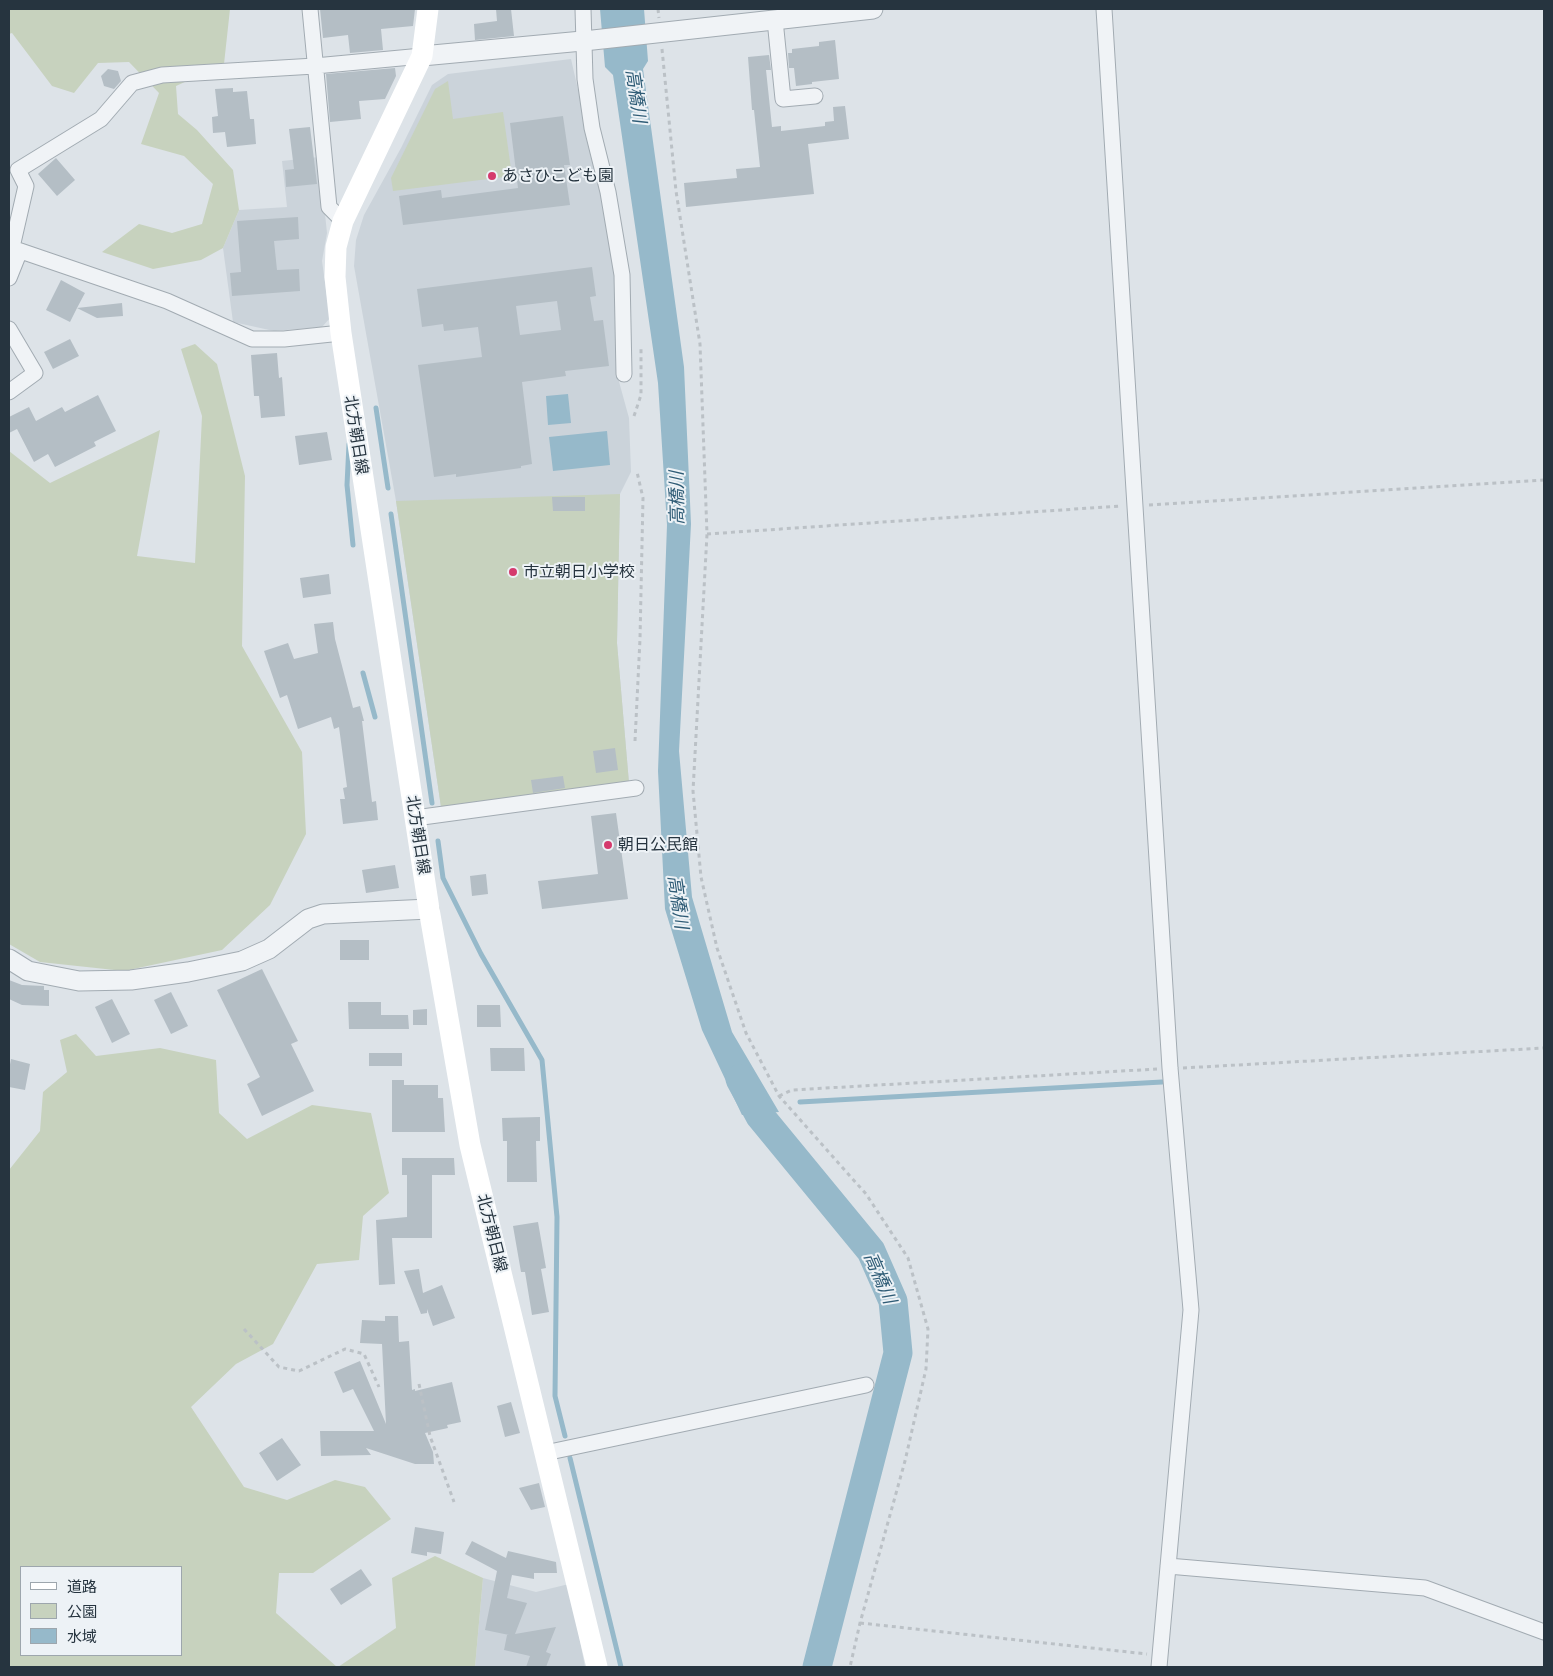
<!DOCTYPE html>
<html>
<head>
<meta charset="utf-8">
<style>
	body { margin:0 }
	#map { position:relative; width:1553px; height:1676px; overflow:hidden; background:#dde3e8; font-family:Lato,"Noto Sans JP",sans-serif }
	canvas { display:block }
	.frame { position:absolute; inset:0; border:10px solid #26343f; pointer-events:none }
	.legend { position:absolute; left:20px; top:1566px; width:162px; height:90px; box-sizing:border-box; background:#edf2f6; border:1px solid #9da6ad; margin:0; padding:6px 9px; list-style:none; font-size:15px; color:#26343f }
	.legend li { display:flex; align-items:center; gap:10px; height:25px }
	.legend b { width:25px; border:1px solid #9da6ad }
</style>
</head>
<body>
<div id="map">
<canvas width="1553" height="1676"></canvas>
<div class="frame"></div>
<ul class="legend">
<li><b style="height:6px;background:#fff"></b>道路</li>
<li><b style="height:14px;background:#c7d2be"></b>公園</li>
<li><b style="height:14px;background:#96b9ca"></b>水域</li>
</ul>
</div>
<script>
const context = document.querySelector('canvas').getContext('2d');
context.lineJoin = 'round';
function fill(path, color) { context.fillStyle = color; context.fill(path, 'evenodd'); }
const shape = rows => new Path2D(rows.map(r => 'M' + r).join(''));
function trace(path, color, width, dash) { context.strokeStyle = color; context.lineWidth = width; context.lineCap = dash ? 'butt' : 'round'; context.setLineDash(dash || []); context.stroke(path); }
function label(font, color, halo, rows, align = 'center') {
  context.font = font + ' Lato,"Noto Sans JP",sans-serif'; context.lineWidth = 4; context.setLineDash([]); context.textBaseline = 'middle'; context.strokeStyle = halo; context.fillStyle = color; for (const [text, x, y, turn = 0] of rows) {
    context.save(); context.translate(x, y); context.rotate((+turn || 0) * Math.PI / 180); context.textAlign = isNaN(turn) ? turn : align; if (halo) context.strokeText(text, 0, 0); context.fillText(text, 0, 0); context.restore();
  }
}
const built = shape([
	[571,59,604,204,618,276,618,378,629,418,631,472,620,494,617,643,629,783,441,807,396,501,354,266,356,240,364,215,401,148,432,85,448,74],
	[319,157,327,233,322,261,330,318,322,327,274,331,233,322,223,248,239,210,287,207,282,161],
	[483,1578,536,1592,569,1584,585,1667,475,1667]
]);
const green = shape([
	[9,9,230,9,224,64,176,86,178,114,197,130,233,170,239,210,223,248,201,260,153,269,102,252,139,224,172,233,202,224,213,184,184,156,141,144,159,93,129,62,98,63,74,93,52,86,12,33,9,34],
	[448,81,453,119,503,112,512,176,393,191,391,178,435,89],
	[195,344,217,364,245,476,242,646,302,752,306,834,270,905,222,950,124,971,40,962,9,944,9,451,50,483,160,430,137,556,195,563,202,416,181,349],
	[620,494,617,643,629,783,441,807,396,501],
	[76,1034,96,1056,160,1048,216,1060,219,1113,247,1139,312,1105,371,1113,389,1193,363,1216,359,1260,317,1264,273,1344,236,1364,191,1407,244,1487,287,1500,335,1480,365,1487,391,1519,313,1573,279,1573,276,1613,337,1667,9,1667,9,1170,40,1131,43,1092,67,1072,60,1040],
	[21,1567,181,1567,181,1655,21,1655],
	[435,1556,483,1578,475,1667,338,1667,396,1628,392,1578]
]);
const water = shape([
	[600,9,644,9,648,61,643,69,684,367,691,524,679,751,692,897,732,1032,779,1112,742,1115,702,1030,665,909,658,771,667,525,658,383,613,75,605,67],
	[568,394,571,423,548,425,546,396],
	[607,431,610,465,553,471,549,437]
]);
const stream = shape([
	[376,408,388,488],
	[349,444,347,485,353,545],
	[391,514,432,803],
	[363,673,375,717],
	[438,841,443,878,481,954,542,1060,557,1217,555,1396,565,1436],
	[800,1102,1162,1082],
	[570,1458,621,1667]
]);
const river = shape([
	[740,1079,760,1116,871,1251,893,1301,898,1353,817,1667]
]);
const building = shape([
	[320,9,415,9,413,26,381,29,383,50,350,53,348,35,323,38],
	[496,9,511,9,514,36,475,40,474,24,497,21],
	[835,40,839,79,812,82,812,84,796,86,794,68,789,68,788,53,792,53,792,49,819,46,819,42],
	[769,55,771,70,766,70,772,127,781,126,781,131,825,126,825,122,834,121,833,107,845,106,849,139,808,144,814,194,686,207,684,183,737,178,736,169,760,167,754,110,752,110,748,57],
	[395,68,396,76,385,99,359,101,361,119,330,122,326,74],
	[108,69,118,71,121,81,114,89,104,86,101,76],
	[233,88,233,92,247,91,250,119,254,119,256,144,227,147,225,132,213,133,212,117,218,116,215,89],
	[563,116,570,165,564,165,570,205,403,225,399,196,441,190,442,198,518,188,510,123],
	[310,127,317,184,286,187,285,170,294,169,289,129],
	[56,158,75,180,57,196,38,174],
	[298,217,299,239,274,241,277,270,299,269,300,291,232,296,230,273,241,272,237,221],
	[592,267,596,296,590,297,594,321,603,320,609,366,565,371,566,376,522,382,532,464,521,466,521,468,456,477,456,474,434,477,418,365,482,357,478,327,444,331,443,324,422,327,417,289],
	[557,301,561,330,520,335,516,306],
	[61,280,85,293,77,308,122,303,123,316,97,318,77,308,70,322,46,310],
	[70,339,79,356,53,369,44,352],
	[277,353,279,378,282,377,285,416,261,418,259,396,254,396,251,355],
	[98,395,116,431,94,442,96,446,55,467,48,454,34,462,17,429,9,433,9,417,29,407,36,421,62,407,65,412],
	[327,432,332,460,299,465,295,436],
	[552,497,585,497,585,511,553,511],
	[329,574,331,594,303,598,300,578],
	[333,622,335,639,353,708,360,706,364,721,362,721,372,802,376,801,378,820,343,824,340,799,345,799,343,788,347,787,339,727,334,729,331,717,298,729,287,695,280,698,264,651,288,643,294,659,318,653,314,624],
	[615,748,618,770,596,773,593,751],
	[563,776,565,788,533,793,531,780],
	[616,813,628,899,542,909,538,881,598,874,591,816],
	[395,865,399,888,366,893,362,870],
	[486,874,488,894,472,896,470,876],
	[340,940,369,940,369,960,340,960],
	[262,969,298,1041,291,1044,314,1091,262,1116,247,1084,260,1077,217,990],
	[9,980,22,985,44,986,44,990,49,990,49,1006,22,1005,9,999],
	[171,992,188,1026,171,1034,154,1000],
	[112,999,130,1034,112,1043,95,1007],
	[348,1002,381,1002,381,1015,408,1015,409,1029,349,1029],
	[477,1005,500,1005,501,1027,477,1027],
	[427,1009,427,1025,413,1025,413,1010],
	[490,1048,524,1048,525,1071,491,1071],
	[369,1053,402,1053,402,1066,369,1066],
	[11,1059,30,1064,25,1090,9,1087,9,1070],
	[392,1080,404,1080,404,1085,438,1085,438,1098,443,1098,445,1132,392,1132],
	[540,1117,540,1141,536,1141,537,1182,507,1182,507,1141,503,1141,502,1118],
	[402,1158,454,1158,455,1175,432,1175,432,1238,392,1238,395,1284,379,1285,376,1220,407,1217,407,1175,402,1175],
	[538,1222,546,1268,541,1269,549,1312,532,1315,525,1272,521,1272,513,1226],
	[419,1269,423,1293,442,1285,455,1318,433,1326,427,1309,427,1313,421,1314,404,1271],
	[385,1316,398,1316,399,1342,409,1341,412,1390,415,1389,415,1391,452,1382,461,1422,447,1425,448,1428,425,1433,433,1452,434,1464,415,1464,366,1448,371,1455,321,1456,320,1431,374,1431,353,1389,343,1393,334,1372,360,1361,386,1424,382,1344,360,1343,362,1320,385,1321],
	[511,1402,520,1433,505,1437,497,1406],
	[282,1438,301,1465,277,1481,259,1453],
	[539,1483,545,1507,531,1510,519,1488],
	[415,1527,444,1532,441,1554,427,1552,427,1556,411,1553],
	[472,1541,506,1558,508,1551,556,1562,557,1573,534,1573,534,1579,512,1575,507,1598,527,1603,515,1634,556,1627,546,1652,551,1654,546,1667,526,1667,530,1656,504,1650,507,1635,509,1635,485,1630,497,1571,465,1554],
	[361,1569,372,1585,341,1605,330,1589]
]);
const path = shape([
	[658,9,659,18],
	[662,49,676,191,700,344,707,534,693,791,701,877,717,948,746,1033,779,1096,866,1194,908,1258,928,1329,926,1369,905,1461,860,1623,850,1667],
	[634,416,641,395,641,348],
	[1149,505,1544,480],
	[707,534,1120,506],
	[635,741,640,639,643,498,637,472],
	[1183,1068,1544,1048],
	[779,1096,792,1090,1157,1069],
	[244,1329,279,1367,299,1371,345,1349,364,1354,379,1387],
	[419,1384,430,1436,454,1502],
	[1543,1385,1544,1385],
	[860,1623,1147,1654]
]);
const minor = shape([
	[310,9,329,207,343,221],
	[583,9,585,79,592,128,608,192,622,275,624,374],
	[1104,9,1170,1068,1191,1310,1159,1667],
	[775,20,783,99,815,96],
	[9,247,167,301,252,339,284,339,341,333],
	[12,247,26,186,18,170,101,119,132,83,162,75,315,66,422,56],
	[9,278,17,258],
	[9,329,35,373,9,392],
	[415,818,636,788],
	[545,1453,866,1385],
	[1168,1566,1425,1588,1544,1632]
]);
const tertiary = shape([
	[422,56,593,40,873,9],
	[9,959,28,971,79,981,131,980,188,972,242,961,269,949,308,919,323,914,429,909]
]);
const secondary = shape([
	[428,9,422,56,343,221,336,247,335,277,341,333,429,909,470,1145,597,1667]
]);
const markers = [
	[492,176,5,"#d53a6d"],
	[513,572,5,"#d53a6d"],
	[608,845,5,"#d53a6d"]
];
const poiNames = [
	["あさひこども園",502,176],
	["市立朝日小学校",523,572],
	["朝日公民館",618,845]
];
const streetNames = [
	["北方朝日線",356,435,81],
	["北方朝日線",418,835,81],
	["北方朝日線",492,1233,76]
];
const waterNames = [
	["高橋川",636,96,82],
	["高橋川",677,498,-91],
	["高橋川",678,902,82],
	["高橋川",880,1278,67]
];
fill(built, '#cbd3da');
fill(green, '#c7d2be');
fill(water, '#96b9ca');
trace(stream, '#96b9ca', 5);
trace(river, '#96b9ca', 29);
fill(building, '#b4bec5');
trace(minor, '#a2abb2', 17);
trace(tertiary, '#a2abb2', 21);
trace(path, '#bbc1c6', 3, [4, 4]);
trace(minor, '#f0f3f6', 15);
trace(tertiary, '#f0f3f6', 19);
trace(secondary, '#fff', 21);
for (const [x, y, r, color] of markers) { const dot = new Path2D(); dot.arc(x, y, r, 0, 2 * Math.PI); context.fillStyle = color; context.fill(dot); trace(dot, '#edf2f6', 2); }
label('16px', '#26343f', '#edf2f6', poiNames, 'left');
label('16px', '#26343f', '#edf2f6', streetNames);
label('italic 18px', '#2e5b75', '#edf2f6', waterNames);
</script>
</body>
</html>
